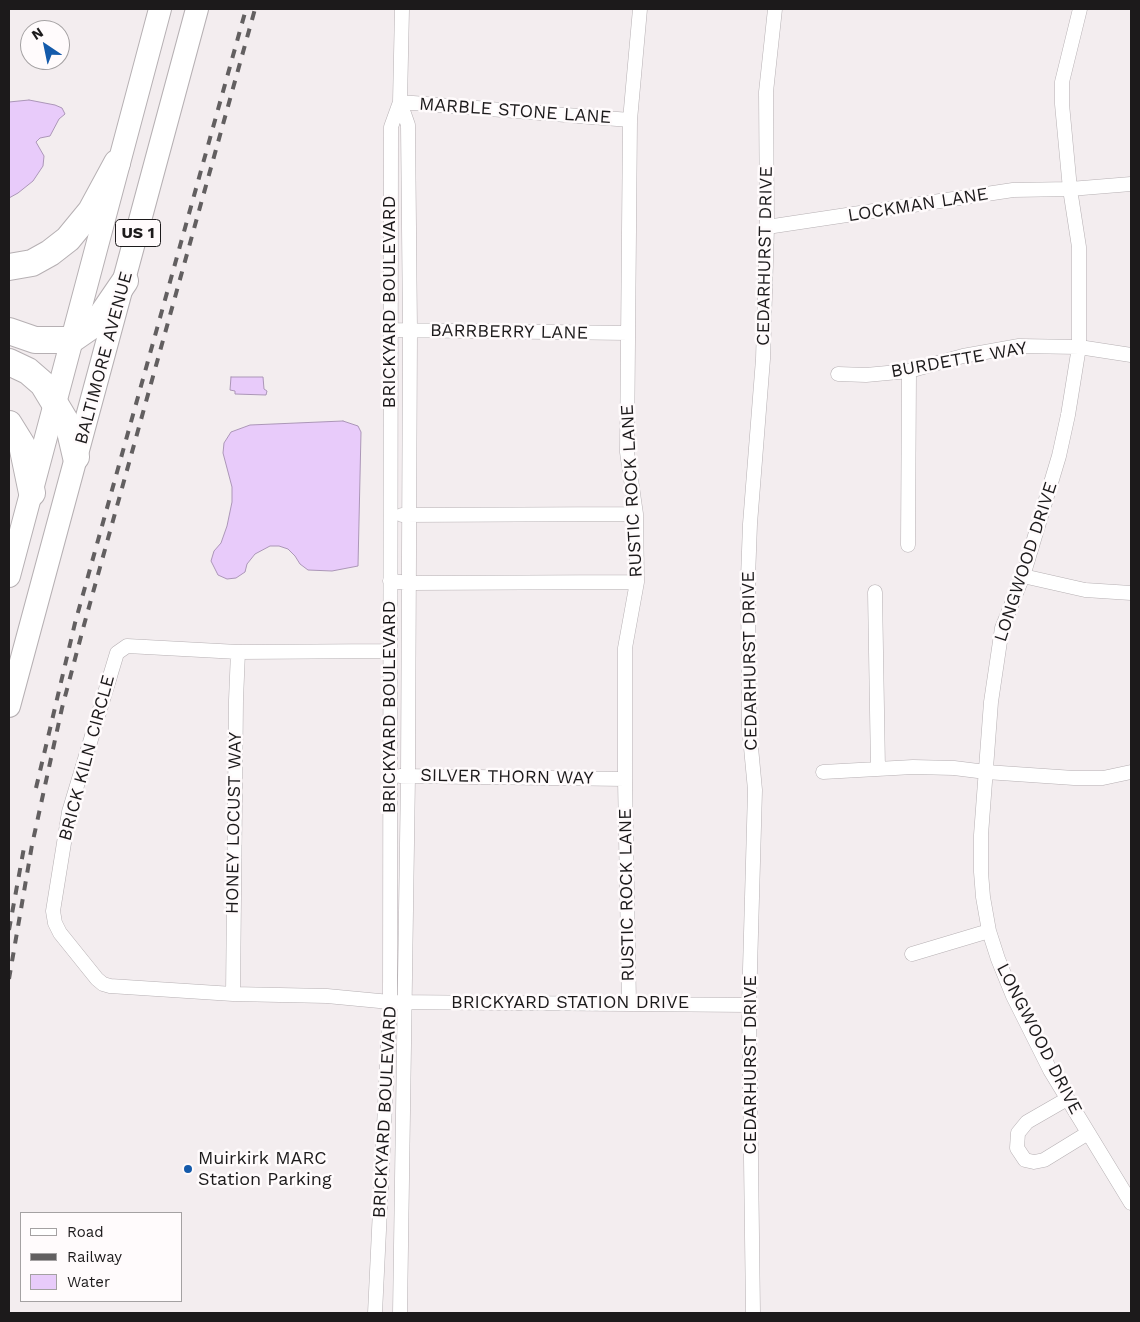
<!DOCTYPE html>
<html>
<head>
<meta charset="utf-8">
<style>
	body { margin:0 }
	#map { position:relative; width:1140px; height:1322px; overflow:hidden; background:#f3edef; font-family:"Work Sans",sans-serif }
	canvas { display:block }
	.frame { position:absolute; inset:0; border:10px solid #1c1a1b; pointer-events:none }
	.legend { position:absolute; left:20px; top:1212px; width:162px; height:90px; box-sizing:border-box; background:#fffbfc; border:1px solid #a4a1a2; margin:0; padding:6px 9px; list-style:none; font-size:15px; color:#1c1a1b }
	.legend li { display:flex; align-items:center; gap:10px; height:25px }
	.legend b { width:25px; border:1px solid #a4a1a2 }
	.north { position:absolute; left:20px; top:20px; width:50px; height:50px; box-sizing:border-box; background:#fffbfc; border:1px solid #a4a1a2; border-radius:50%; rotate:326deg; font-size:14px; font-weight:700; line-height:20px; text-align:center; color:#1c1a1b }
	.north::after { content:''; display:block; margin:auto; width:18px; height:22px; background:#145aaa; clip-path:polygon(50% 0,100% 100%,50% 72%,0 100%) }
</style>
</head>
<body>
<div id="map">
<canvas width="1140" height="1322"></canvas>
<div class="frame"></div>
<ul class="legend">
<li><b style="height:6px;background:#fff"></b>Road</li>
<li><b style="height:6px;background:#625f60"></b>Railway</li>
<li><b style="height:14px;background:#e8cbfa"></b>Water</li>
</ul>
<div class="north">N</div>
</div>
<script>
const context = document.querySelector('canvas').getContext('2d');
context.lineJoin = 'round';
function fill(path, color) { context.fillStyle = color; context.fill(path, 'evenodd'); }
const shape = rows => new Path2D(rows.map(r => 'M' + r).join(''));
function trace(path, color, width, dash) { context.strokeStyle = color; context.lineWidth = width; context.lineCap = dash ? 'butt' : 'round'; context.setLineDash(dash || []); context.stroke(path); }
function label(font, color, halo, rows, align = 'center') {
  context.font = font + ' "Work Sans",sans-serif'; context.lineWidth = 5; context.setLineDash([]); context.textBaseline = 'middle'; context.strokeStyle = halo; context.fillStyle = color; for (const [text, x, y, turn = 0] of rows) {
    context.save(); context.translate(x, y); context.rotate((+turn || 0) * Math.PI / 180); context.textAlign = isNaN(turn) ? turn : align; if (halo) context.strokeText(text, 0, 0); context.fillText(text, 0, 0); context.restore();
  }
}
const water = shape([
	[29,100,55,105,62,108,65,114,59,119,50,136,40,138,36,142,44,156,43,166,33,181,18,193,9,198,9,102,29,100],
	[231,377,263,377,264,389,267,391,266,395,235,394,235,391,230,390,231,377],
	[343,421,358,426,361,432,358,566,332,571,308,570,300,564,295,556,288,549,279,546,270,546,255,554,247,564,245,572,236,578,227,579,218,575,211,561,214,551,221,543,227,526,232,502,232,487,223,453,224,443,231,432,250,425,343,421]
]);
const minor = shape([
	[1080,9,1062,82,1062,104,1070,189,1079,247,1079,347,1068,415,1059,456,1023,576,1002,628,991,702,981,835,981,872,983,897,989,931,998,959,1013,996,1050,1070,1131,1203],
	[400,102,408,125,410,331,408,776,400,1313],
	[400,102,630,120],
	[767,227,1013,190,1070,189,1131,184],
	[390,330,628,333],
	[838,374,866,375,909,371,963,356,1019,346,1079,347,1131,355],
	[402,515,636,514],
	[908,545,909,371],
	[1023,576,1085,590,1131,593],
	[390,581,410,583,637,582],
	[875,592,878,769],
	[390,651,238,652,127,646,117,653,69,812,53,911,55,923,60,933,97,979,103,984,110,986,233,994,327,996,390,1002,749,1005],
	[823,772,913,767,954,768,986,772,1074,778,1103,778,1131,772],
	[400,776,625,779],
	[912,954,989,931],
	[233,994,236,700,238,652],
	[629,1003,625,779,625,648,637,582,636,514,627,452,630,120,640,9],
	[1067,1099,1027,1122,1018,1133,1017,1148,1025,1160,1034,1162,1044,1160,1088,1133],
	[375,1313,390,1002,391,127,400,102,402,9],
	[753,1313,749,1005,755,790,749,726,748,578,750,524,763,359,767,227,766,92,775,9]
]);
const primary = shape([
	[9,576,160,9],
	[9,706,197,9]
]);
const motorway = shape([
	[9,267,32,263,50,253,68,239,91,211,117,163],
	[9,331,35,340,71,340,97,322,125,281],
	[9,362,28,371,43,384,69,427,76,457],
	[9,424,22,445,32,493]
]);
const rail = shape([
	[36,788,75,623,246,9],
	[9,930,25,842],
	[9,979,32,845,62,708,84,625,255,9]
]);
const markers = [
	[188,1169,5,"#145aaa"]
];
const shields = [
	[138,233,45]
];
const shieldNames = [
	["US 1",138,233]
];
const streetNames = [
	["MARBLE STONE LANE",515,111,4],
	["LOCKMAN LANE",918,205,-9],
	["CEDARHURST DRIVE",765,256,-89],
	["BRICKYARD BOULEVARD",390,302,-90],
	["BARRBERRY LANE",509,332,1],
	["BALTIMORE AVENUE",104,358,-75],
	["BURDETTE WAY",959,360,-10],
	["RUSTIC ROCK LANE",632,491,-93],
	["LONGWOOD DRIVE",1026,562,-72],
	["CEDARHURST DRIVE",750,661,-91],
	["BRICKYARD BOULEVARD",390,707,-90],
	["BRICK KILN CIRCLE",87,758,-75],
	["SILVER THORN WAY",507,777,1],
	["HONEY LOCUST WAY",234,823,-89],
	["RUSTIC ROCK LANE",627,895,-91],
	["BRICKYARD STATION DRIVE",570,1003],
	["LONGWOOD DRIVE",1039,1039,63],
	["CEDARHURST DRIVE",751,1065,-90],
	["BRICKYARD BOULEVARD",385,1112,-87]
];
const poiNames = [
	["Muirkirk MARC",198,1159],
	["Station Parking",198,1180]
];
fill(water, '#e8cbfa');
trace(water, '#ab96b7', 1);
trace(minor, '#b6b0b3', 15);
trace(primary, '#b6b0b3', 24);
trace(motorway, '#b6b0b3', 28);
trace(minor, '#fff', 14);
trace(primary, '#fff', 22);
trace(motorway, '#fff', 26);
trace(rail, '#625f60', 4, [9, 9]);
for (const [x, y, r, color] of markers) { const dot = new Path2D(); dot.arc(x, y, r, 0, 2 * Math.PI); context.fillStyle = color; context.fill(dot); trace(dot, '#fffbfc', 2); }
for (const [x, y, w] of shields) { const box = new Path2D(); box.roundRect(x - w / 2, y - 13.5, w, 27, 4); context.fillStyle = '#fffbfc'; context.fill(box); trace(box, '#1c1a1b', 1); }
label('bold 16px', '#1c1a1b', null, shieldNames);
label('18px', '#1c1a1b', '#fffbfc', streetNames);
label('18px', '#1c1a1b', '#fffbfc', poiNames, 'left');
</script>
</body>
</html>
